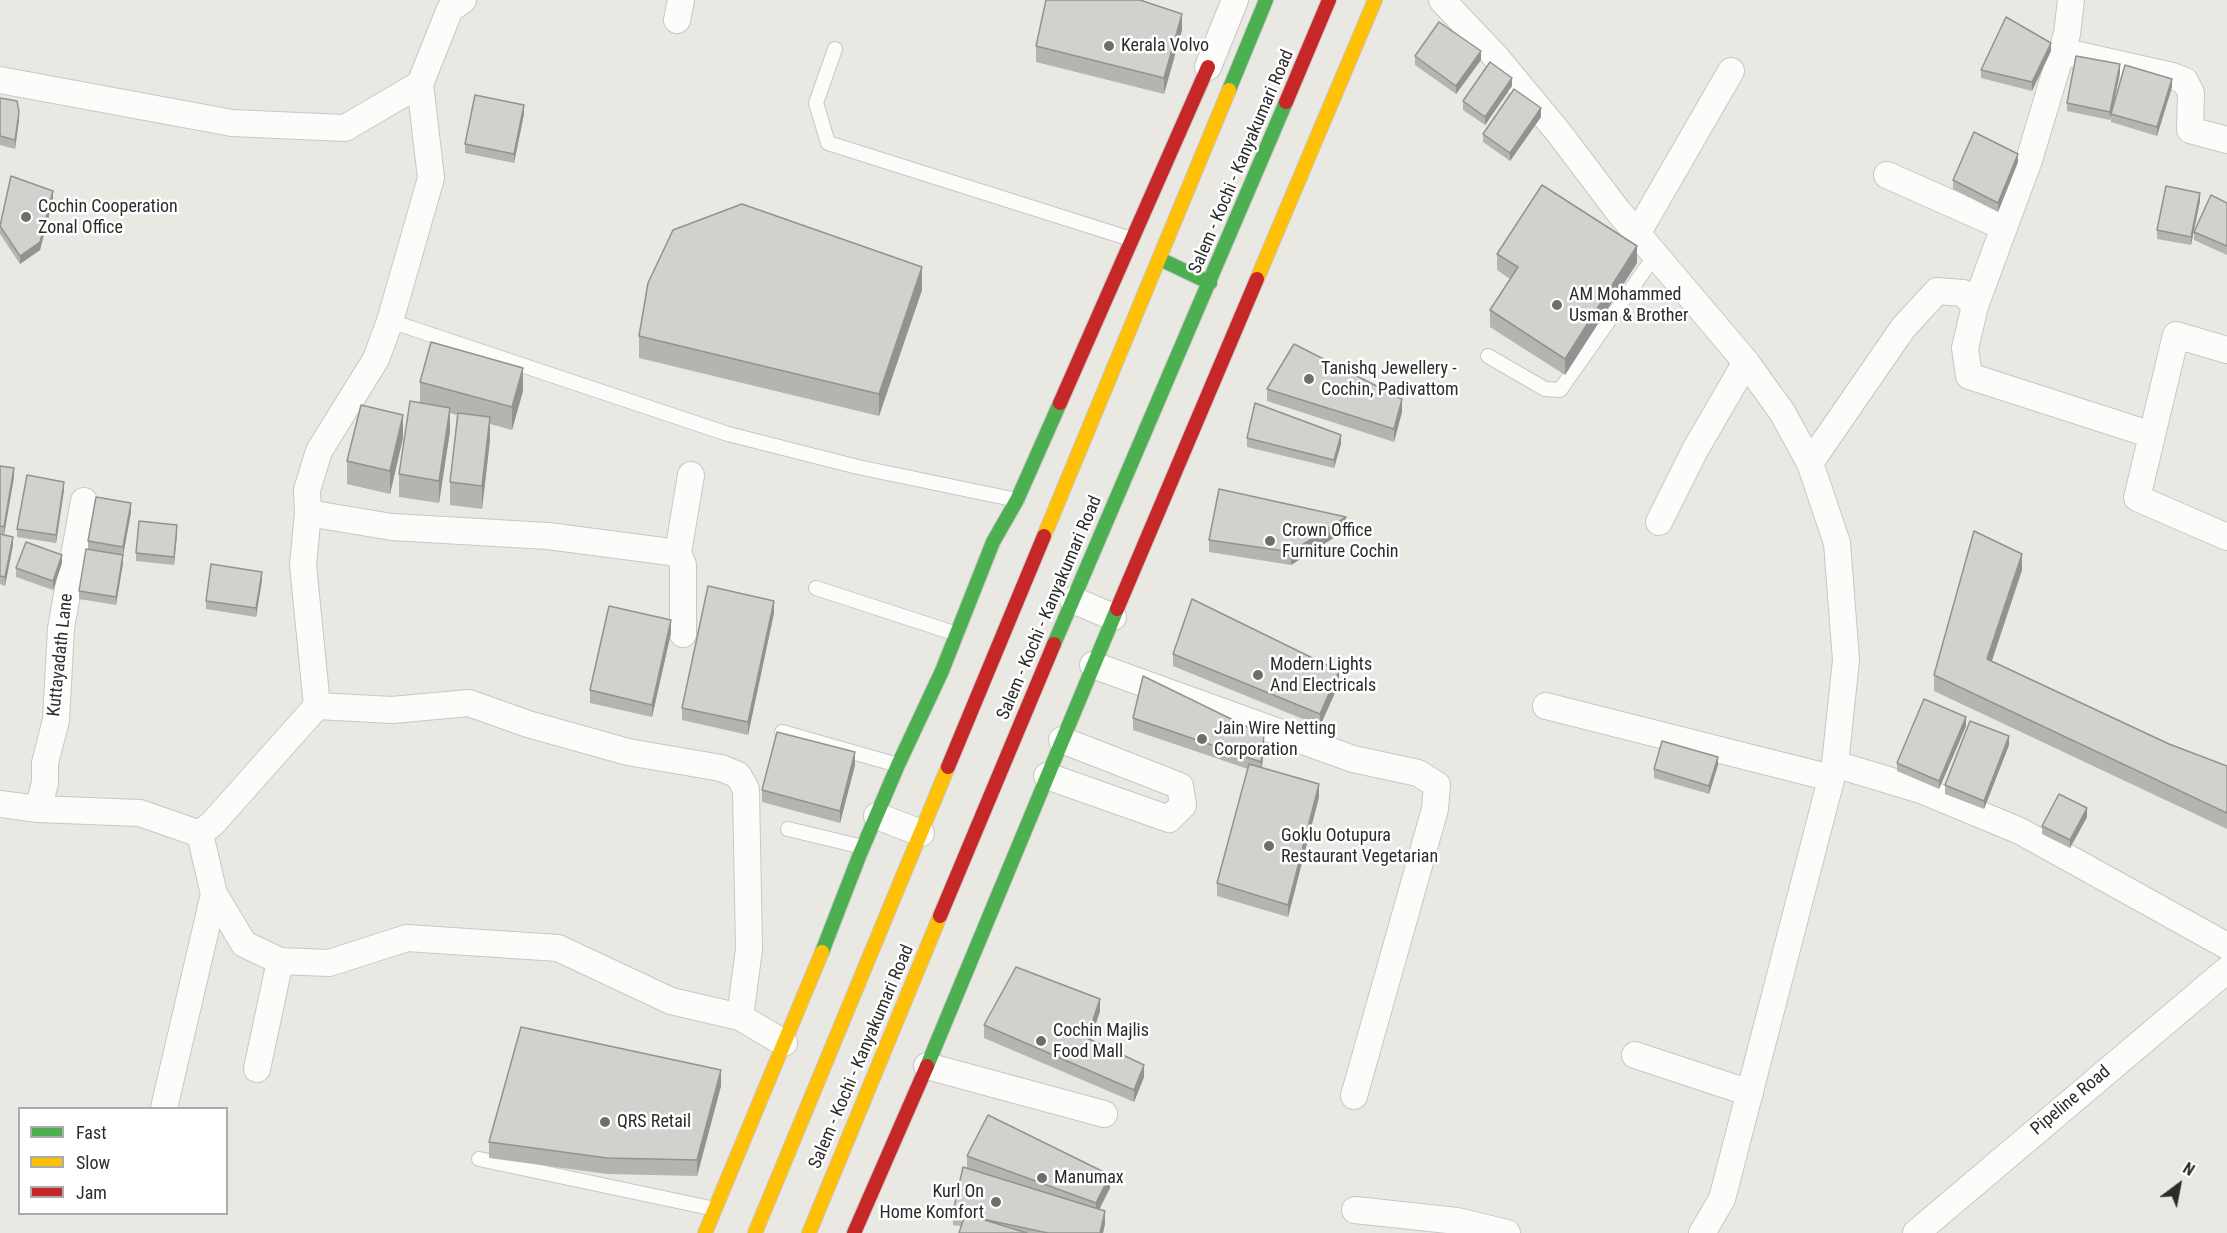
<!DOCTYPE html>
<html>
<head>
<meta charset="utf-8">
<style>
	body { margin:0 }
	#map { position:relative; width:2227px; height:1233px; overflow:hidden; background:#eae8e2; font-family:"Roboto Condensed",sans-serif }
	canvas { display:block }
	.legend { position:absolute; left:18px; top:1107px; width:210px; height:108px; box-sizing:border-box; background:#fff; border:2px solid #ababab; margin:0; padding:8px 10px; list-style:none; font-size:18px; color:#2c2c2c }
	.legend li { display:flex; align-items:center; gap:12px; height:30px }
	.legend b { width:30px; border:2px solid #ababab }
	.north { position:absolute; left:2149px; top:1155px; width:60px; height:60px; -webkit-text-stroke:4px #fff; paint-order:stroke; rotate:32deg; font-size:16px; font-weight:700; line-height:24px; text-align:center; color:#2c2c2c }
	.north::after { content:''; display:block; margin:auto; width:21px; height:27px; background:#2c2c2c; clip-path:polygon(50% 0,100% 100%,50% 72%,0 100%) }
</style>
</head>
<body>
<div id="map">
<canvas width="2227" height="1233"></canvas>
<ul class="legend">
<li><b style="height:8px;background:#4caf50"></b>Fast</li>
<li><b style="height:8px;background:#ffc107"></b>Slow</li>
<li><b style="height:8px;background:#c62828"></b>Jam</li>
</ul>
<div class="north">N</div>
</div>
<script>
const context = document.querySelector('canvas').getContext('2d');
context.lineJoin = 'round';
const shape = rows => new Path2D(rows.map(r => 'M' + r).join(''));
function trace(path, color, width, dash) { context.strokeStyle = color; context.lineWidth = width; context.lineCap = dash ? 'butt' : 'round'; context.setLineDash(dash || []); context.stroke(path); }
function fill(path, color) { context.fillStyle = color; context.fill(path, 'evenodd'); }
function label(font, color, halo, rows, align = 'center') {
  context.font = font + ' "Roboto Condensed",sans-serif'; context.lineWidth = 5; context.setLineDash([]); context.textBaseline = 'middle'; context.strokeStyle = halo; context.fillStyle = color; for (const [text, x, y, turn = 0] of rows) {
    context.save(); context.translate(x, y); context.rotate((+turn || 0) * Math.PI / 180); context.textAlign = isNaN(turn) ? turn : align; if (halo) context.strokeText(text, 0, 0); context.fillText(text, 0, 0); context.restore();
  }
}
const lane = shape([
	[835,49,816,103,828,143,1131,239],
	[390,321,728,434,858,467,1017,500],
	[1488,356,1545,389,1560,390,1656,254],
	[816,588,957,634],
	[782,732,898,765],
	[788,829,863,847],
	[479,1159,715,1209]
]);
const street = shape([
	[463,0,450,9,420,84,431,178,390,321,376,359,319,451,307,490,308,513,303,565,317,706,392,710,469,703,528,724,628,752,721,768,738,775,746,789,749,949,740,1017],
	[1442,0,1496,57,1559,133,1618,211,1746,362,1782,412,1810,463,1837,543,1846,660,1835,764,1722,1199,1702,1233],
	[677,20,681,0],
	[2061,51,2172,76,2185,81,2191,93,2190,130,2227,140],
	[1208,67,1235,0],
	[0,80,232,123,345,128,420,84],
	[1887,175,2004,227],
	[1637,234,1731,71],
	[1975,306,1965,348,1969,376,2152,435],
	[2227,350,2176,335,2137,498,2227,537],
	[1810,463,1903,328,1937,291,1963,293,1975,306,2029,160,2067,34,2071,0],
	[308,513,392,527,548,536,678,553,691,475],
	[1659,522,1695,450,1746,362],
	[678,553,683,565,683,634],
	[1073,600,1113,617],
	[1093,665,1353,759,1418,773,1437,785,1435,809,1354,1096],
	[1546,706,1831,778],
	[1835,764,1921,790,2020,831,2227,946],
	[1047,776,1169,819,1183,805,1180,786,1062,740],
	[0,804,38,809,140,813,200,834,213,823,317,706],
	[38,809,45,783,45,763,56,720,61,628,84,501],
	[877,816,921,833],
	[200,834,214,894,244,944,280,961,329,963,407,938,558,948,671,1001,740,1017,784,1043],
	[1635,1055,1750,1093],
	[927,1066,1104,1114],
	[257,1069,280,961],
	[164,1108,214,894],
	[1355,1210,1457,1221,1507,1233],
	[1916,1233,2227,970]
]);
const fast = shape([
	[1229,90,1266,0],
	[1160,259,1210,283],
	[1054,644,1286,102],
	[822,952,860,854,898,765,942,671,993,542,1017,500,1060,403],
	[927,1066,1117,609]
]);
const slow = shape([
	[1257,279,1375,0],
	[1044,536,1229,90],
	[705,1233,822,952],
	[755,1233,948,767],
	[809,1233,940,916]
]);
const jam = shape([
	[1286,102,1329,0],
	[1060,403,1208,67],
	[1117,609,1257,279],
	[948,767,1044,536],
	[940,916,1054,644],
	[854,1233,927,1066]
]);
const wall = shape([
	[1182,30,1164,94,1036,62,1036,46],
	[2051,51,2032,91,1981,78,1981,70],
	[1415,56,1481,60,1456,94,1415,65],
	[2120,73,2112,109,2172,87,2157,136,2111,122,2111,116,2110,120,2067,111,2067,103],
	[1512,86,1485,125,1463,110,1463,101],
	[0,98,19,120,15,149,0,145],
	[524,114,514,163,465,153,465,144],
	[1541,117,1510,161,1483,142,1483,134],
	[2018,162,1998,212,1953,189,1953,180],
	[53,200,40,250,20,264,0,234,0,226],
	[2200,201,2191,245,2157,239,2157,230],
	[2227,203,2227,255,2194,240,2194,232],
	[1497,254,1637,263,1565,375,1490,327,1490,310,1510,279,1497,270],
	[922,290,879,416,639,358,639,336],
	[420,382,523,391,512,430,490,424,490,440,482,509,450,505,450,482,457,415,450,413,450,431,439,503,399,497,399,474,420,403],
	[1267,389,1402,412,1394,442,1267,401],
	[403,438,390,494,347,484,347,461],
	[1247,438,1341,444,1334,468,1247,447],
	[0,466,14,477,4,535,13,545,5,586,0,584],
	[64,490,56,543,17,537,17,529],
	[131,512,123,556,123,563,116,605,79,599,79,591,88,549,88,541],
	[1346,530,1291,565,1209,552,1209,540],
	[177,534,174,565,136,561,136,553],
	[62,563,53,590,16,577,16,568],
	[2022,570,1992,661,2169,744,2227,766,2227,829,1934,691,1934,675],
	[262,580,256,617,206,609,206,601],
	[774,613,748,735,682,720,682,708],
	[671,633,652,717,590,703,590,690],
	[1173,654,1339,684,1320,726,1173,666],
	[1133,718,1264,748,1262,768,1319,797,1288,917,1217,896,1217,883,1248,769,1133,730],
	[1966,726,1939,789,1897,771,1897,763],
	[2009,745,1984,809,1945,794,1945,785],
	[855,765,840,823,762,802,762,790],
	[1718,765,1709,794,1654,778,1654,769],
	[2087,817,2070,848,2042,834,2042,826],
	[1100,1011,1091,1039,1144,1077,1134,1102,984,1038,984,1025],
	[721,1086,697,1176,607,1174,489,1158,489,1142],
	[967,1156,1110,1188,1099,1209,1105,1224,1103,1233,959,1233,961,1226,953,1225,953,1212,967,1169]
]);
const shadedWall = shape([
	[1182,14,1182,30,1164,94,1164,78],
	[2051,43,2051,51,2032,91,2032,82],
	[1481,51,1481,60,1456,94,1456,86],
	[2120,64,2120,73,2110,120,2110,112],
	[1512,78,1512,86,1485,125,1485,117],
	[2172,79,2172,87,2157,136,2157,127],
	[524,105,524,114,514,163,514,154],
	[1541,108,1541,117,1510,161,1510,153],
	[19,112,19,120,15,149,15,140],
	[2018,154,2018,162,1998,212,1998,203],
	[53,191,53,200,40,250,20,264,20,256],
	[2200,193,2200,201,2191,245,2191,237],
	[1637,246,1637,263,1565,375,1565,359],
	[922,267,922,290,879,416,879,394],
	[523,368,523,391,512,430,512,407],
	[1402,399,1402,412,1394,442,1394,429],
	[450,408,450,431,439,503,439,481],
	[403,415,403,438,390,494,390,471],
	[490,417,490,440,482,509,482,486],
	[1341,435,1341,444,1334,468,1334,460],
	[14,468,14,477,4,535,4,527],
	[64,482,64,490,56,543,56,535],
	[131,503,131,512,123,556,123,547],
	[1346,517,1346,530,1291,565,1291,552],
	[177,525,177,534,174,565,174,557],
	[13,537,13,545,5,586,5,577],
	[2022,554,2022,570,1987,675,1987,659],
	[62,555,62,563,53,590,53,581],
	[123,555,123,563,116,605,116,597],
	[262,572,262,580,256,617,256,608],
	[774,601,774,613,748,735,748,722],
	[671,620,671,633,652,717,652,705],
	[1339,671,1339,684,1320,726,1320,714],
	[1966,717,1966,726,1939,789,1939,781],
	[1264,735,1264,748,1261,774,1261,762],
	[2009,736,2009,745,1984,809,1984,801],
	[855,752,855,765,840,823,840,811],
	[1718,757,1718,765,1709,794,1709,786],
	[1319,784,1319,797,1288,917,1288,905],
	[2087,808,2087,817,2070,848,2070,840],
	[1100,999,1100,1011,1087,1050,1087,1038],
	[1144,1065,1144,1077,1134,1102,1134,1090],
	[721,1070,721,1086,697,1176,697,1160],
	[1110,1175,1110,1188,1096,1216,1096,1203],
	[1105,1211,1105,1224,1103,1233,1100,1233]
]);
const building = shape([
	[1046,0,1140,0,1182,14,1164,78,1036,46,1046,0],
	[2006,17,2051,43,2032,82,1981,70,2006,17],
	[1439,22,1481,51,1456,86,1415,56,1439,22],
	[2076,56,2120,64,2110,112,2067,103,2076,56],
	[1490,62,1512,78,1485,117,1463,101,1490,62],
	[2125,65,2172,79,2157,127,2111,114,2125,65],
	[1514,89,1541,108,1510,153,1483,134,1514,89],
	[475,95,524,105,514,154,465,144,475,95],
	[0,98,17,101,19,112,15,140,0,136,0,98],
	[1974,132,2018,154,1998,203,1953,180,1974,132],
	[11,176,53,191,40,242,20,256,0,226,11,176],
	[1542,185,1637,246,1565,359,1490,310,1518,267,1497,254,1542,185],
	[2166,186,2200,193,2191,237,2157,230,2166,186],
	[2211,195,2227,203,2227,246,2194,232,2211,195],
	[742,204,922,267,879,394,639,336,648,283,673,230,742,204],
	[431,342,523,368,512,407,420,382,431,342],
	[1294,344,1402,399,1394,429,1267,389,1294,344],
	[410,401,450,408,439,481,399,474,410,401],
	[1255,403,1341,435,1334,460,1247,438,1255,403],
	[361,405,403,415,390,471,347,461,361,405],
	[458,413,490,417,482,486,450,482,458,413],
	[0,466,14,468,4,527,0,526,0,466],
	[27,475,64,482,56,535,17,529,27,475],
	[1219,489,1346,517,1291,552,1209,540,1219,489],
	[96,497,131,503,123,547,88,541,96,497],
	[139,521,177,525,174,557,136,553,139,521],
	[1974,531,2022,554,1987,659,2169,744,2227,766,2227,813,1934,675,1974,531],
	[0,534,13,537,5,577,0,576,0,534],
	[26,542,62,555,53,581,16,568,26,542],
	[86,549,123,555,116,597,79,591,86,549],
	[211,564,262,572,256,608,206,601,211,564],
	[708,586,774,601,748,722,682,708,708,586],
	[1192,599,1339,671,1320,714,1173,654,1192,599],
	[609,606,671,620,652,705,590,690,609,606],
	[1143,676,1264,735,1261,762,1133,718,1143,676],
	[1924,699,1966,717,1939,781,1897,763,1924,699],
	[1970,721,2009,736,1984,801,1945,785,1970,721],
	[777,732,855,752,840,811,762,790,777,732],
	[1662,741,1718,757,1709,786,1654,769,1662,741],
	[1249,764,1319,784,1288,905,1217,883,1249,764],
	[2059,794,2087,808,2070,840,2042,826,2059,794],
	[1016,967,1100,999,1087,1038,1144,1065,1134,1090,984,1025,1016,967],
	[521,1027,721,1070,697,1160,607,1158,489,1142,521,1027],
	[988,1115,1110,1175,1096,1203,967,1156,988,1115],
	[963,1167,1105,1211,1100,1233,1048,1233,978,1218,1027,1233,959,1233,965,1215,953,1212,963,1167]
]);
const markers = [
	[1109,46,6,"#6e6e6c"],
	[26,217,6,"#6e6e6c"],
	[1557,305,6,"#6e6e6c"],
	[1309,379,6,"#6e6e6c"],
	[1270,541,6,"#6e6e6c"],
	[1258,675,6,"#6e6e6c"],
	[1202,739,6,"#6e6e6c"],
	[1269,846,6,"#6e6e6c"],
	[1041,1041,6,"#6e6e6c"],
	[605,1122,6,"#6e6e6c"],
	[1042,1178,6,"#6e6e6c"],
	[996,1202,6,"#6e6e6c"]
];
const poiNames = [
	["Kerala Volvo",1121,46],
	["Cochin Cooperation",38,207],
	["Zonal Office",38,228],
	["AM Mohammed",1569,295],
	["Usman & Brother",1569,316],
	["Tanishq Jewellery -",1321,369],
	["Cochin, Padivattom",1321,390],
	["Crown Office",1282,531],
	["Furniture Cochin",1282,552],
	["Modern Lights",1270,665],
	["And Electricals",1270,686],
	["Jain Wire Netting",1214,729],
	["Corporation",1214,750],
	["Goklu Ootupura",1281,836],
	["Restaurant Vegetarian",1281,857],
	["Cochin Majlis",1053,1031],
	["Food Mall",1053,1052],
	["QRS Retail",617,1122],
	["Manumax",1054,1178],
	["Kurl On",984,1192,"right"],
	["Home Komfort",984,1213,"right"]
];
const streetNames = [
	["Salem - Kochi - Kanyakumari Road",1242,162,-67],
	["Salem - Kochi - Kanyakumari Road",1050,608,-67],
	["Kuttayadath Lane",61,655,-84],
	["Salem - Kochi - Kanyakumari Road",862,1057,-67],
	["Pipeline Road",2071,1101,-40]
];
trace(lane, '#c8c7c7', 16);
trace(street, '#c8c7c7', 28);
trace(fast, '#c8c7c7', 16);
trace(slow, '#c8c7c7', 16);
trace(jam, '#c8c7c7', 16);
trace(lane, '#fcfcfb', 14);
trace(street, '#fcfcfb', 26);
trace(fast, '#4caf50', 14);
trace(slow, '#ffc107', 14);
trace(jam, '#c62828', 14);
fill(wall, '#b5b4b0');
fill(shadedWall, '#949290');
fill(building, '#d3d1cd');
trace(building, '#949290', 1.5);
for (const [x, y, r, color] of markers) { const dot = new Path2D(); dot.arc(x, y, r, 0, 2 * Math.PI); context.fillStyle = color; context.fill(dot); trace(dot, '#fff', 2); }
label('18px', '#2c2c2c', '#fff', poiNames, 'left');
label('18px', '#2c2c2c', '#fff', streetNames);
</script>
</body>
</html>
